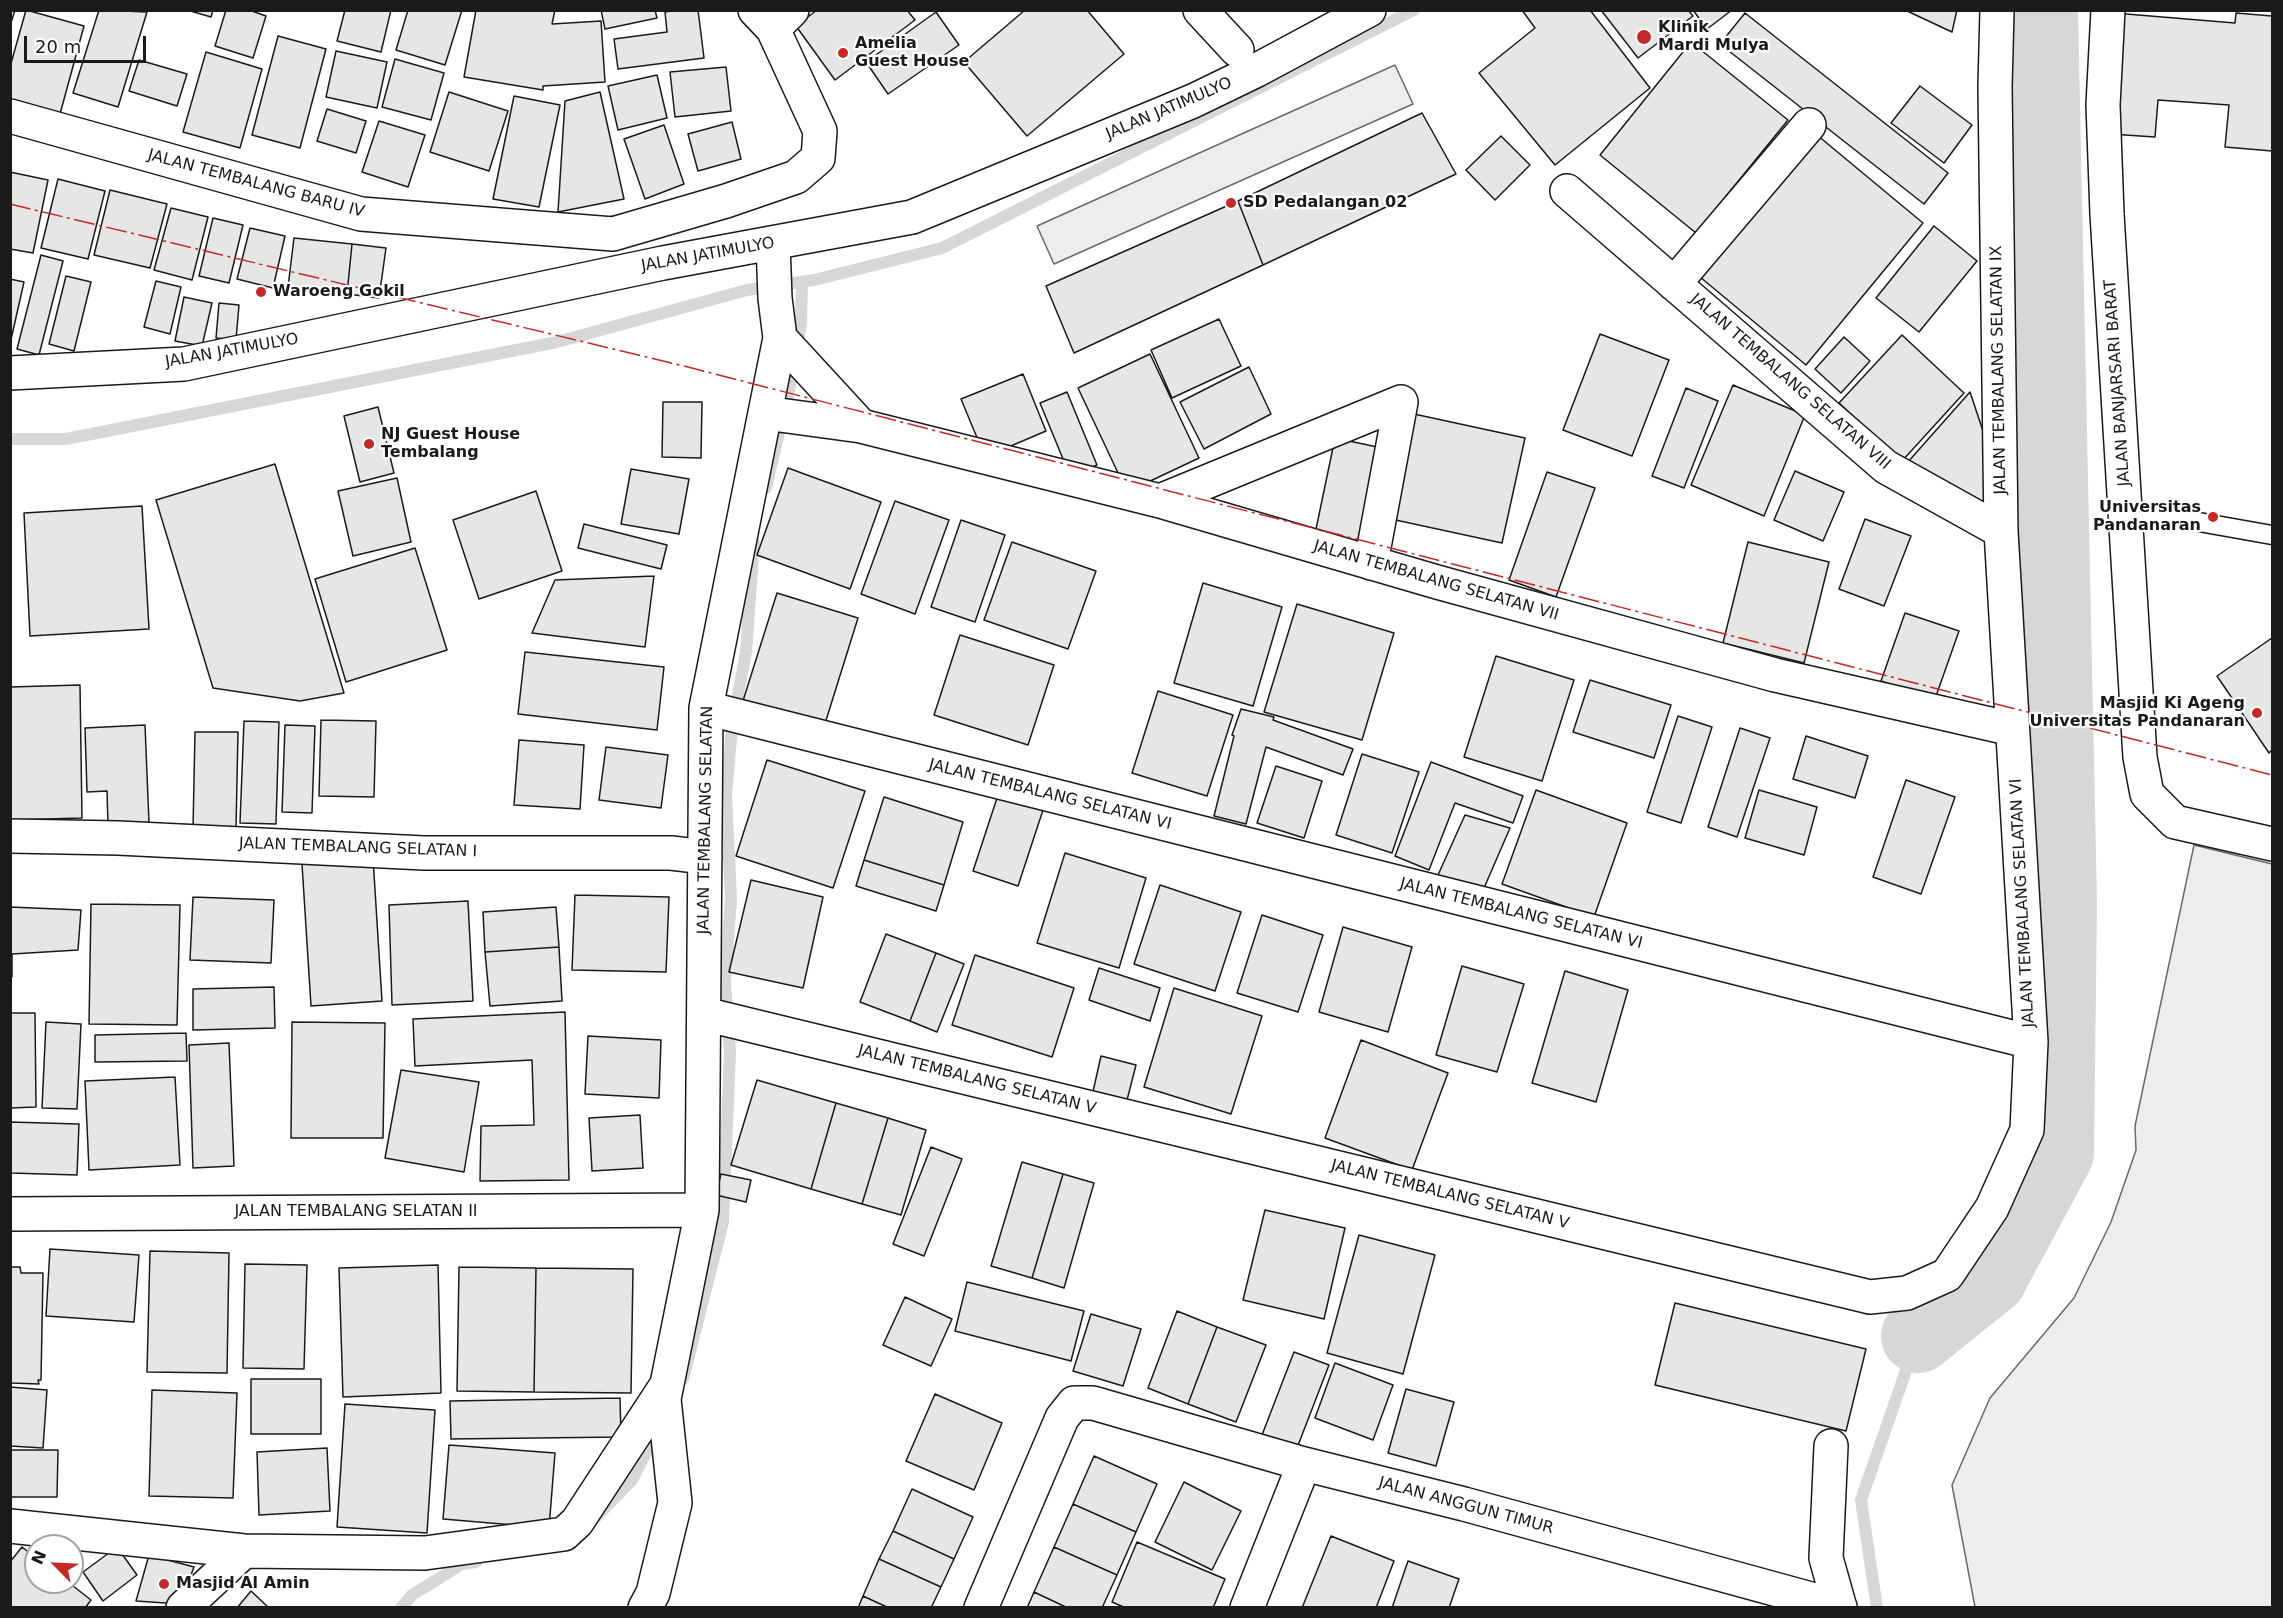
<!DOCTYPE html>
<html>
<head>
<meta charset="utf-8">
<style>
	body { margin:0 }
	#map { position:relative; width:2283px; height:1618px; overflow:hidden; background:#fff; font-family:"DejaVu Sans",sans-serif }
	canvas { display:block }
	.frame { position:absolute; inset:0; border:12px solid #1a1a1a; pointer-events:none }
	.north { position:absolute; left:24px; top:1534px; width:60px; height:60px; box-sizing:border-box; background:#fff; border:2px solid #a3a3a3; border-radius:50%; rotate:294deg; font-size:16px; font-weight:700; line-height:24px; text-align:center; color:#1a1a1a }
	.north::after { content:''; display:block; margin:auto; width:21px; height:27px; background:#c62828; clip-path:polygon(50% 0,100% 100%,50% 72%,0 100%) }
	.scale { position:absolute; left:24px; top:36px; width:122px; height:27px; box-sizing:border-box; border:3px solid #1a1a1a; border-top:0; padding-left:8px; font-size:18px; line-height:21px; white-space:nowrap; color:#1a1a1a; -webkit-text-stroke:4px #fff; paint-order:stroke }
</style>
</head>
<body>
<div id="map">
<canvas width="2283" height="1618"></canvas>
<div class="frame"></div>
<div class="north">N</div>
<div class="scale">20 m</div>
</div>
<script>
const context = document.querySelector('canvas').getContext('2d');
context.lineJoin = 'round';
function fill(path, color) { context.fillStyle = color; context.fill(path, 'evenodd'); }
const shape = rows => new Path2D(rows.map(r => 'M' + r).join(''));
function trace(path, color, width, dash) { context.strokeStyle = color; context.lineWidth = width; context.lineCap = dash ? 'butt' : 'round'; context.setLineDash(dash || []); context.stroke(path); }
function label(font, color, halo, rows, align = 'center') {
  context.font = font + ' "DejaVu Sans",sans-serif'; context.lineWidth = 4.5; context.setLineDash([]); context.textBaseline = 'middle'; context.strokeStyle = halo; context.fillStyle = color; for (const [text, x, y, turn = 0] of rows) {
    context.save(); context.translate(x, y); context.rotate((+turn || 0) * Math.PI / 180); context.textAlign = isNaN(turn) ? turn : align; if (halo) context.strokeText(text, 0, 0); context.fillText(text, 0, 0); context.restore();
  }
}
const built = shape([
	[1395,65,1413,104,1054,264,1037,226,1395,65],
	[2194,845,2272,864,2272,1607,1975,1607,1952,1485,1990,1398,2074,1298,2111,1222,2136,1150,2135,1126,2194,845]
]);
const stream = shape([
	[10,439,66,439,557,342,747,290,814,280,942,248,1414,10],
	[766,488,794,369,801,324,802,282],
	[683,1379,723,1222,730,1052,725,983,731,898,726,796,732,727,746,652,754,543],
	[596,1517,632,1480,659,1427],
	[401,1608,412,1595,462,1564,476,1562],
	[1877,1608,1861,1500,1918,1336]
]);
const river = shape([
	[1918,1336,1990,1278,2057,1153,2060,902,2041,10]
]);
const building = shape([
	[10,10,15,10,10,26,10,10],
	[26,10,84,26,60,114,10,100,10,67,26,10],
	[99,10,147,12,118,107,73,93,99,10],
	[187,10,213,10,211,17,187,10],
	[226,10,249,10,266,16,253,58,215,46,226,10],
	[345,10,391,10,381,52,337,41,345,10],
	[408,10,462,10,445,65,396,50,408,10],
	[476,10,555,10,552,24,601,21,605,82,543,86,543,90,464,77,476,10],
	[601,10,655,10,657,18,605,29,601,10],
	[677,10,698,10,704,58,618,69,614,39,667,32,665,12,677,10],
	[817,10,907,10,915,20,835,80,796,26,817,10],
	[1025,10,1087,10,1124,54,1027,136,964,62,1025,10],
	[1522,10,1590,10,1650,88,1555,165,1479,73,1535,28,1522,10],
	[1601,10,1688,10,1693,16,1638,58,1601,10],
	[1693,10,1732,10,1707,29,1693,10],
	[1905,10,1957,10,1952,32,1905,10],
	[936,12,959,45,888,94,866,62,936,12],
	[1745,13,1948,173,1924,204,1720,44,1745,13],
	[2114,13,2235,23,2236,13,2272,16,2272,151,2225,147,2229,105,2158,100,2155,137,2110,134,2114,13],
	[278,36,326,49,300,148,252,135,278,36],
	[1691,42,1788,120,1696,233,1600,155,1691,42],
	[336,51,387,62,377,108,326,97,336,51],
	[206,52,262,69,240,148,183,132,206,52],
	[395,59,444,73,431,120,382,107,395,59],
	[139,60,187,74,177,106,129,91,139,60],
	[726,67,731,111,675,117,670,72,726,67],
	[657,75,667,118,618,130,608,86,657,75],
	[1920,86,1972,125,1944,163,1891,123,1920,86],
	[449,92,508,111,489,171,430,152,449,92],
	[600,92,624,199,558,212,565,101,600,92],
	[514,96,560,105,539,207,493,199,514,96],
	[327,109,366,121,356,153,317,141,327,109],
	[1422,113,1456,174,1263,265,1238,201,1422,113],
	[379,121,425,135,408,187,362,172,379,121],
	[732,122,741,159,698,171,688,134,732,122],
	[664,125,684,184,645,199,624,139,664,125],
	[1817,135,1923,223,1806,365,1700,277,1817,135],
	[1501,136,1530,165,1495,200,1466,170,1501,136],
	[10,172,48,180,33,253,10,249,10,172],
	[58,179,105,191,88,259,41,248,58,179],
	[110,190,167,204,150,268,94,255,110,190],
	[1238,201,1263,265,1074,353,1046,286,1238,201],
	[171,208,208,217,192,280,154,270,171,208],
	[213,218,243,225,229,283,199,276,213,218],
	[1934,226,1977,261,1919,332,1876,298,1934,226],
	[250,228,285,236,273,288,237,279,250,228],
	[294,238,352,244,347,294,288,287,294,238],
	[352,244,386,248,379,298,347,294,352,244],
	[41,255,63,261,39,355,17,349,41,255],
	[66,276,91,282,74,351,49,344,66,276],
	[10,279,24,282,10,344,10,279],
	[156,281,181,287,170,334,144,327,156,281],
	[184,297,212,303,202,346,175,341,184,297],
	[219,303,239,305,236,340,216,338,219,303],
	[1219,319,1241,366,1172,398,1151,350,1219,319],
	[1600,334,1669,360,1632,456,1563,430,1600,334],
	[1902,335,1964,393,1902,461,1839,403,1902,335],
	[1844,337,1870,361,1841,393,1815,369,1844,337],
	[1150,354,1199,458,1127,492,1078,388,1150,354],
	[1249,367,1271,414,1204,449,1180,402,1249,367],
	[1023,374,1046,431,985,457,961,399,1023,374],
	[1733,385,1805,415,1764,516,1691,485,1733,385],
	[1686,388,1718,401,1684,488,1652,476,1686,388],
	[1067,392,1097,465,1070,476,1040,403,1067,392],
	[1970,392,1993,461,1983,503,1907,463,1970,392],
	[663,402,702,402,701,458,662,457,663,402],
	[378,407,394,473,360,482,344,416,378,407],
	[1414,414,1525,438,1502,543,1391,519,1414,414],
	[1335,438,1396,451,1376,547,1315,534,1335,438],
	[275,464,344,693,300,701,213,688,156,500,275,464],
	[788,468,881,502,850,589,757,555,788,468],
	[631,469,689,479,679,534,621,524,631,469],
	[1795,471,1844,492,1823,541,1774,520,1795,471],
	[1547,472,1595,488,1556,597,1509,580,1547,472],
	[397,478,411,542,353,556,338,491,397,478],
	[536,491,562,571,479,599,453,520,536,491],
	[895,501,949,520,915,614,861,594,895,501],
	[142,506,149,629,30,636,24,513,142,506],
	[1865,519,1911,536,1884,606,1839,589,1865,519],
	[961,520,1005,535,975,622,931,607,961,520],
	[584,524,667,545,661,569,578,548,584,524],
	[1012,542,1096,571,1068,649,984,620,1012,542],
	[1748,542,1829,562,1804,663,1723,643,1748,542],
	[415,548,447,650,346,682,315,579,415,548],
	[654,576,645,647,532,633,555,580,654,576],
	[1203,583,1282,607,1253,706,1174,683,1203,583],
	[777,593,858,618,823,730,742,704,777,593],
	[1297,604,1394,633,1362,740,1264,712,1297,604],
	[1905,613,1959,631,1935,699,1881,681,1905,613],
	[960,635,1054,665,1028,745,934,715,960,635],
	[2272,638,2272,750,2269,753,2217,676,2272,638],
	[525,652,664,667,657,730,518,714,525,652],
	[1496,656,1574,680,1542,781,1464,757,1496,656],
	[1590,680,1671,705,1654,758,1573,732,1590,680],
	[80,685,82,818,10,820,10,687,80,685],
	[1158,691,1233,715,1207,796,1132,773,1158,691],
	[1241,709,1274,717,1273,720,1353,749,1343,775,1266,747,1246,824,1214,816,1234,736,1232,735,1241,709],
	[1678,716,1712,727,1681,823,1647,812,1678,716],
	[321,720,376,721,374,797,319,796,321,720],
	[244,721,279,722,276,824,240,823,244,721],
	[145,725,149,823,108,825,107,791,87,792,85,728,145,725],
	[285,725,315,726,312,813,282,812,285,725],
	[1740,728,1770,738,1737,837,1708,827,1740,728],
	[195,732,238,732,236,828,193,828,195,732],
	[1806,736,1868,756,1855,798,1793,779,1806,736],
	[519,740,584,745,580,809,514,805,519,740],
	[606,747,668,755,661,808,599,800,606,747],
	[1362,754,1419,772,1392,853,1336,835,1362,754],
	[767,760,865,791,833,888,736,856,767,760],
	[1431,762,1523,796,1513,823,1455,803,1429,870,1395,856,1431,762],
	[1276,766,1322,781,1304,838,1257,823,1276,766],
	[1906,780,1955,797,1921,894,1873,877,1906,780],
	[1536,790,1627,823,1594,917,1502,884,1536,790],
	[1759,790,1817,807,1804,855,1745,838,1759,790],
	[999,792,1044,807,1018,886,973,871,999,792],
	[884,797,963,822,944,885,864,860,884,797],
	[1465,815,1510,828,1481,895,1438,875,1465,815],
	[1065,853,1146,878,1119,968,1037,943,1065,853],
	[373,858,382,1001,311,1006,302,864,373,858],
	[864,860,944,885,936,911,856,886,864,860],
	[751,880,823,897,803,988,729,972,751,880],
	[1160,885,1241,912,1215,991,1134,964,1160,885],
	[575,895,669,897,666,972,572,970,575,895],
	[193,897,274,900,271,963,190,960,193,897],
	[468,901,473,1001,392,1005,389,905,468,901],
	[91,904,180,905,177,1025,89,1024,91,904],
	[10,907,81,910,78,950,12,954,12,977,10,977,10,907],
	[556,907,559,947,485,952,483,912,556,907],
	[1262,915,1323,935,1298,1012,1237,993,1262,915],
	[1343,927,1412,947,1388,1032,1319,1012,1343,927],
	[886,934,936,953,910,1021,860,1002,886,934],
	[559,947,562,1001,490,1006,485,952,559,947],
	[936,953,964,964,937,1032,910,1021,936,953],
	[975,955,1074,988,1052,1057,952,1025,975,955],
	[1462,966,1524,984,1497,1072,1436,1055,1462,966],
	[1099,968,1160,988,1150,1021,1089,1000,1099,968],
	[1565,971,1628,990,1596,1102,1532,1083,1565,971],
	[274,987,275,1028,193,1030,193,989,274,987],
	[1174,988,1262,1016,1231,1114,1144,1087,1174,988],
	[565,1012,569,1180,480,1181,481,1126,534,1125,532,1060,415,1066,413,1019,565,1012],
	[10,1013,35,1013,36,1107,10,1108,10,1013],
	[46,1022,81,1024,77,1109,42,1108,46,1022],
	[292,1022,385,1023,383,1138,291,1138,292,1022],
	[186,1033,187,1061,95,1062,95,1035,186,1033],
	[588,1036,661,1040,659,1098,585,1094,588,1036],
	[1361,1040,1448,1073,1412,1170,1325,1138,1361,1040],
	[229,1043,234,1166,193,1168,189,1045,229,1043],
	[1101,1056,1136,1065,1126,1104,1092,1096,1101,1056],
	[401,1070,479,1082,464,1172,385,1158,401,1070],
	[175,1077,180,1165,89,1170,85,1081,175,1077],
	[757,1080,836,1103,811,1189,731,1165,757,1080],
	[836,1103,888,1118,862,1204,811,1189,836,1103],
	[640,1115,643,1168,592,1171,589,1118,640,1115],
	[888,1118,926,1130,901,1215,862,1204,888,1118],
	[10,1122,79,1124,77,1175,10,1173,10,1122],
	[931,1147,962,1159,924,1256,893,1244,931,1147],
	[1022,1162,1063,1174,1032,1278,991,1266,1022,1162],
	[721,1174,751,1180,746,1202,716,1195,721,1174],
	[1063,1174,1094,1183,1064,1288,1032,1278,1063,1174],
	[1265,1210,1345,1228,1324,1319,1243,1300,1265,1210],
	[1359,1235,1435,1255,1403,1374,1327,1353,1359,1235],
	[50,1249,139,1255,134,1322,46,1316,50,1249],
	[150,1251,229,1253,227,1373,147,1372,150,1251],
	[245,1264,307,1265,304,1369,243,1368,245,1264],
	[438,1265,441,1393,343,1397,339,1268,438,1265],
	[10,1267,20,1267,21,1273,43,1273,41,1380,38,1380,39,1384,10,1383,10,1267],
	[459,1267,536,1268,534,1392,457,1391,459,1267],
	[536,1268,633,1269,631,1393,534,1392,536,1268],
	[967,1282,1084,1311,1071,1361,955,1331,967,1282],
	[905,1297,952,1319,931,1366,883,1345,905,1297],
	[1675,1303,1866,1349,1846,1431,1655,1385,1675,1303],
	[1177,1311,1217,1327,1188,1404,1148,1388,1177,1311],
	[1091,1314,1141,1329,1123,1386,1073,1371,1091,1314],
	[1217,1327,1266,1345,1236,1422,1188,1404,1217,1327],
	[1294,1352,1329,1365,1297,1448,1262,1435,1294,1352],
	[1335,1363,1393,1385,1373,1440,1315,1418,1335,1363],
	[251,1379,321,1379,321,1434,251,1434,251,1379],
	[10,1387,47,1390,43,1448,10,1446,10,1387],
	[1406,1389,1454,1402,1436,1466,1388,1453,1406,1389],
	[152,1390,237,1393,233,1498,149,1496,152,1390],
	[935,1394,1002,1423,974,1490,906,1461,935,1394],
	[620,1398,621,1437,451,1439,450,1401,620,1398],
	[345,1404,435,1410,427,1533,337,1527,345,1404],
	[449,1445,555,1453,549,1528,443,1519,449,1445],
	[327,1448,330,1511,259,1515,257,1452,327,1448],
	[10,1450,58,1450,57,1497,10,1497,10,1450],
	[1094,1456,1157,1484,1136,1532,1073,1504,1094,1456],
	[1184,1482,1241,1511,1212,1570,1155,1542,1184,1482],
	[912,1489,973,1517,954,1559,893,1531,912,1489],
	[1073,1504,1136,1532,1117,1575,1054,1547,1073,1504],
	[893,1531,954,1559,941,1587,879,1559,893,1531],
	[1331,1536,1394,1561,1376,1608,1302,1608,1331,1536],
	[1137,1542,1225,1579,1213,1608,1126,1608,1112,1602,1137,1542],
	[22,1547,36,1558,36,1582,68,1582,91,1600,85,1608,10,1608,10,1562,22,1547],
	[117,1547,137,1575,103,1601,83,1572,117,1547],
	[1054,1547,1117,1575,1102,1608,1068,1608,1034,1592,1054,1547],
	[149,1555,194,1567,180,1604,136,1601,149,1555],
	[879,1559,941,1587,931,1608,889,1608,863,1596,879,1559],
	[1408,1561,1459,1579,1449,1608,1392,1608,1408,1561],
	[251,1591,269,1608,237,1608,251,1591],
	[1034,1592,1068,1608,1027,1608,1034,1592],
	[863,1596,889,1608,858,1608,863,1596]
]);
const service = shape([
	[2126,509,2272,535]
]);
const minor = shape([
	[1200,10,1237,50],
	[2108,10,2103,105,2107,214,2140,757,2147,794,2175,822,2272,844],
	[773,29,792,10],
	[10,116,361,214,613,234,726,201,796,177,818,158,820,131,773,29,755,10],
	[1567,191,1886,467,2001,531],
	[1674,284,1809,125],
	[780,338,861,426],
	[765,413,861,426,1160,501,1437,582,1775,675,2012,729],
	[1160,501,1401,402,1371,563],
	[706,708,2031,1042,2001,531,1995,87,1997,10],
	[10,836,118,838,424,853,671,853,705,857],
	[704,1014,1870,1297,1907,1293,1947,1275,1992,1208,2027,1130,2031,1042],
	[10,1214,702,1210],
	[1831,1446,1826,1558,1840,1608],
	[10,1526,244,1551,425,1553,564,1534,577,1522,666,1386],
	[183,1608,244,1551],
	[645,1608,653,1593,675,1503,664,1399,702,1210,706,708,780,338,775,298,773,244],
	[981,1608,1062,1418,1074,1403,1093,1403,1304,1464,1464,1504,1840,1607],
	[1247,1608,1304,1464]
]);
const tertiary = shape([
	[10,373,184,364,663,263,912,217,1193,101,1257,70,1369,10]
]);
const power = shape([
	[10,204,684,366,2272,775]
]);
const markers = [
	[1644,37,8,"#c62828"],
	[843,53,6,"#c62828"],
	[1231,203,6,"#c62828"],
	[261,292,6,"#c62828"],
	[369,444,6,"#c62828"],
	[2213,517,6,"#c62828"],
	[2257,713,6,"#c62828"],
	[164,1584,6,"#c62828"]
];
const poiNames = [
	["Klinik",1658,28],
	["Mardi Mulya",1658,46],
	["Amelia",855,44],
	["Guest House",855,62],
	["SD Pedalangan 02",1243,203],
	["Waroeng Gokil",273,292],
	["NJ Guest House",381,435],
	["Tembalang",381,453],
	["Universitas",2201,508,"right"],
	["Pandanaran",2201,526,"right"],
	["Masjid Ki Ageng",2245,704,"right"],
	["Universitas Pandanaran",2245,722,"right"],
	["Masjid Al Amin",176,1584]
];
const streetNames = [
	["JALAN JATIMULYO",1169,109,-23],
	["JALAN TEMBALANG BARU IV",256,184,15],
	["JALAN JATIMULYO",708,255,-10],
	["JALAN JATIMULYO",232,351,-10],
	["JALAN TEMBALANG SELATAN IX",1999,370,-91],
	["JALAN TEMBALANG SELATAN VIII",1790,382,41],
	["JALAN BANJARSARI BARAT",2118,383,-94],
	["JALAN TEMBALANG SELATAN VII",1436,581,16],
	["JALAN TEMBALANG SELATAN VI",1050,795,14],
	["JALAN TEMBALANG SELATAN",706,820,-89],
	["JALAN TEMBALANG SELATAN I",358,848,2],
	["JALAN TEMBALANG SELATAN VI",2023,903,-93],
	["JALAN TEMBALANG SELATAN VI",1521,914,14],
	["JALAN TEMBALANG SELATAN V",977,1080,14],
	["JALAN TEMBALANG SELATAN V",1450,1195,14],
	["JALAN TEMBALANG SELATAN II",356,1212],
	["JALAN ANGGUN TIMUR",1466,1506,15]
];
fill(built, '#ededed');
trace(built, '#6a6a6a', 1.5);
trace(stream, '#d7d7d7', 12);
trace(river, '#d7d7d7', 74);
fill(building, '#e6e6e6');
trace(building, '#1a1a1a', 1.5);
trace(service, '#1a1a1a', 21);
trace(minor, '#1a1a1a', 36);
trace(tertiary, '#1a1a1a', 36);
trace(service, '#fff', 18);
trace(minor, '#fff', 33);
trace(tertiary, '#fff', 33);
trace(power, '#c62828', 1.5, [21, 4.5, 3, 4.5]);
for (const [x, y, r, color] of markers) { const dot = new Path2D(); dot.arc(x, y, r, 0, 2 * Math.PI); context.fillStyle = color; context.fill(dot); trace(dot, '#fff', 2); }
label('bold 16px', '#1a1a1a', '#fff', poiNames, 'left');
label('16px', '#1a1a1a', '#fff', streetNames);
</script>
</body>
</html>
